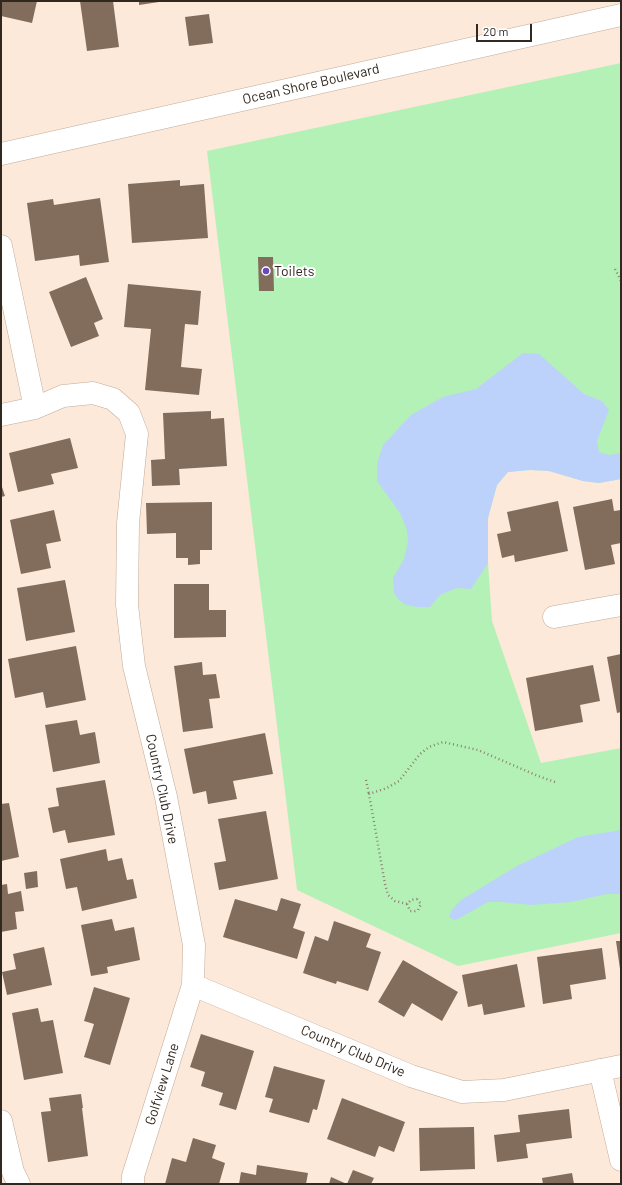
<!DOCTYPE html>
<html>
<head>
<meta charset="utf-8">
<style>
	body { margin:0 }
	#map { position:relative; width:622px; height:1185px; overflow:hidden; background:#fde9d9; font-family:Barlow,sans-serif }
	canvas { display:block }
	.frame { position:absolute; inset:0; border:2px solid #312820; pointer-events:none }
	.scale { position:absolute; left:476px; top:24px; width:56px; height:18px; box-sizing:border-box; border:2px solid #312820; border-top:0; padding-left:5px; font-size:12px; line-height:14px; white-space:nowrap; color:#312820; -webkit-text-stroke:3px #fff; paint-order:stroke }
</style>
</head>
<body>
<div id="map">
<canvas width="622" height="1185"></canvas>
<div class="frame"></div>
<div class="scale">20 m</div>
</div>
<script>
const context = document.querySelector('canvas').getContext('2d');
context.lineJoin = 'round';
function fill(path, color) { context.fillStyle = color; context.fill(path, 'evenodd'); }
const shape = rows => new Path2D(rows.map(r => 'M' + r).join(''));
function trace(path, color, width, dash) { context.strokeStyle = color; context.lineWidth = width; context.lineCap = dash ? 'butt' : 'round'; context.setLineDash(dash || []); context.stroke(path); }
function label(font, color, halo, rows, align = 'center') {
  context.font = font + ' Barlow,sans-serif'; context.lineWidth = 4; context.setLineDash([]); context.textBaseline = 'middle'; context.strokeStyle = halo; context.fillStyle = color; for (const [text, x, y, turn = 0] of rows) {
    context.save(); context.translate(x, y); context.rotate((+turn || 0) * Math.PI / 180); context.textAlign = isNaN(turn) ? turn : align; if (halo) context.strokeText(text, 0, 0); context.fillText(text, 0, 0); context.restore();
  }
}
const green = shape([
	[621,63,621,479,599,483,583,481,549,471,530,470,508,472,497,485,488,518,488,563,492,621,541,763,621,748,621,933,458,966,297,890,207,151]
]);
const water = shape([
	[523,353,539,354,584,394,602,401,609,410,597,441,599,452,609,455,621,453,621,479,599,483,583,481,549,471,530,470,508,472,497,485,488,518,488,563,471,589,457,588,440,595,430,607,417,607,406,605,399,600,394,593,393,578,404,559,408,542,407,530,400,513,377,481,377,464,383,445,411,415,443,397,476,389],
	[621,830,621,894,607,894,571,902,531,905,501,902,488,902,458,919,454,920,449,917,451,911,461,900,517,866,578,837]
]);
const building = shape([
	[1,1,37,1,32,23,1,16],
	[80,1,113,1,119,47,87,51],
	[139,1,158,1,159,2,139,5],
	[209,14,213,43,189,46,185,17],
	[180,180,180,186,204,184,208,238,132,243,128,184],
	[100,198,109,262,80,266,79,255,35,261,27,203,53,199,54,205],
	[258,257,273,257,274,291,259,291],
	[86,277,103,319,94,323,99,336,71,347,49,292],
	[128,284,201,291,198,325,185,324,181,367,202,369,199,395,145,390,151,329,124,327],
	[211,411,211,419,224,418,227,466,179,469,180,485,152,486,151,460,165,459,163,413],
	[70,438,78,468,51,474,54,484,18,492,9,453],
	[1,484,5,496,1,497],
	[612,499,614,511,621,510,621,543,611,545,615,564,585,570,573,507],
	[558,501,568,551,515,562,514,555,502,558,497,534,511,531,507,512],
	[212,502,212,550,200,550,200,564,188,565,188,558,176,558,176,533,147,534,146,503],
	[54,510,61,541,46,544,51,568,21,574,10,520],
	[65,580,75,632,26,641,17,588],
	[174,584,209,584,209,610,226,610,226,637,174,638],
	[76,646,86,700,46,708,43,692,15,698,8,659],
	[621,654,621,712,617,713,607,657],
	[202,662,203,675,216,674,220,698,209,699,213,728,183,732,174,666],
	[593,665,600,701,580,705,583,722,535,731,526,678],
	[77,720,80,735,95,732,100,763,53,772,45,725],
	[265,733,273,774,233,781,237,799,208,804,206,791,193,794,184,749],
	[105,780,115,835,68,843,65,830,53,833,48,808,59,806,56,788],
	[9,803,19,857,1,861,1,804],
	[266,811,278,879,219,890,214,863,226,861,218,819],
	[106,849,108,861,122,858,127,880,133,879,137,898,82,911,77,887,66,889,60,859],
	[37,871,38,887,26,889,24,873],
	[7,884,8,894,21,891,24,911,15,912,17,929,1,932,1,885],
	[281,898,301,904,293,928,305,932,297,959,223,937,235,899,277,911],
	[112,919,115,931,134,927,140,960,107,967,108,973,91,976,81,925],
	[334,921,371,934,366,947,381,952,368,991,337,981,336,984,303,973,315,936,328,941],
	[616,941,621,941,621,969,620,969],
	[44,947,52,985,7,995,2,972,16,969,13,954],
	[602,948,606,979,570,985,572,999,543,1004,537,957],
	[403,960,458,992,442,1021,412,1003,404,1017,378,1002],
	[517,964,525,1007,484,1015,482,1004,468,1007,462,975],
	[94,987,130,998,110,1065,84,1057,94,1024,84,1021],
	[38,1008,41,1022,53,1020,63,1073,24,1080,12,1013],
	[201,1034,254,1051,236,1110,219,1105,223,1093,201,1086,205,1072,190,1067],
	[274,1066,325,1080,317,1110,313,1109,309,1123,269,1112,273,1099,265,1097],
	[81,1094,83,1108,82,1108,88,1156,48,1162,41,1112,51,1111,49,1098],
	[342,1098,405,1122,394,1152,379,1146,375,1157,327,1139],
	[569,1109,572,1138,526,1144,528,1158,497,1162,494,1135,520,1132,518,1115],
	[474,1127,475,1169,420,1171,419,1128],
	[193,1138,216,1145,212,1158,225,1163,219,1184,165,1184,172,1158,186,1162],
	[257,1165,308,1173,306,1184,239,1184,241,1172,256,1175],
	[353,1170,374,1178,371,1184,329,1184,331,1177,347,1184],
	[572,1173,574,1184,543,1184,542,1178]
]);
const path = shape([
	[615,269,621,281],
	[366,780,369,794],
	[417,899,421,904,418,910,415,911,410,911,407,904,411,900,417,899],
	[407,904,395,901,388,895,385,884,369,794,387,788,399,781,420,754,429,747,443,742,478,750,538,776,555,782]
]);
const minor = shape([
	[1,246,35,408],
	[1,415,35,408,63,396,93,393,113,399,129,413,137,434,128,523,127,605,134,666,166,797,194,945,193,985,133,1176,133,1184],
	[554,617,621,605],
	[193,985,411,1076,462,1092,504,1090,621,1066],
	[600,1070,621,1160],
	[1,1121,13,1172,19,1184]
]);
const major = shape([
	[1,154,621,15]
]);
const markers = [
	[266,271,4,"#6a47c0"]
];
const streetNames = [
	["Ocean Shore Boulevard",311,84,-13],
	["Country Club Drive",162,789,78],
	["Country Club Drive",353,1051,23],
	["Golfview Lane",162,1084,-73]
];
const poiNames = [
	["Toilets",274,271]
];
fill(green, '#b3f1b7');
fill(water, '#bdd2fa');
fill(building, '#826c5b');
trace(minor, '#c2aa98', 23);
trace(major, '#c2aa98', 23);
trace(path, '#8e8074', 2.5, [1, 3]);
trace(minor, '#fff', 22);
trace(major, '#fff', 22);
for (const [x, y, r, color] of markers) { const dot = new Path2D(); dot.arc(x, y, r, 0, 2 * Math.PI); context.fillStyle = color; context.fill(dot); trace(dot, '#fff', 1.5); }
label('14px', '#312820', '#fff', streetNames);
label('14px', '#312820', '#fff', poiNames, 'left');
</script>
</body>
</html>
